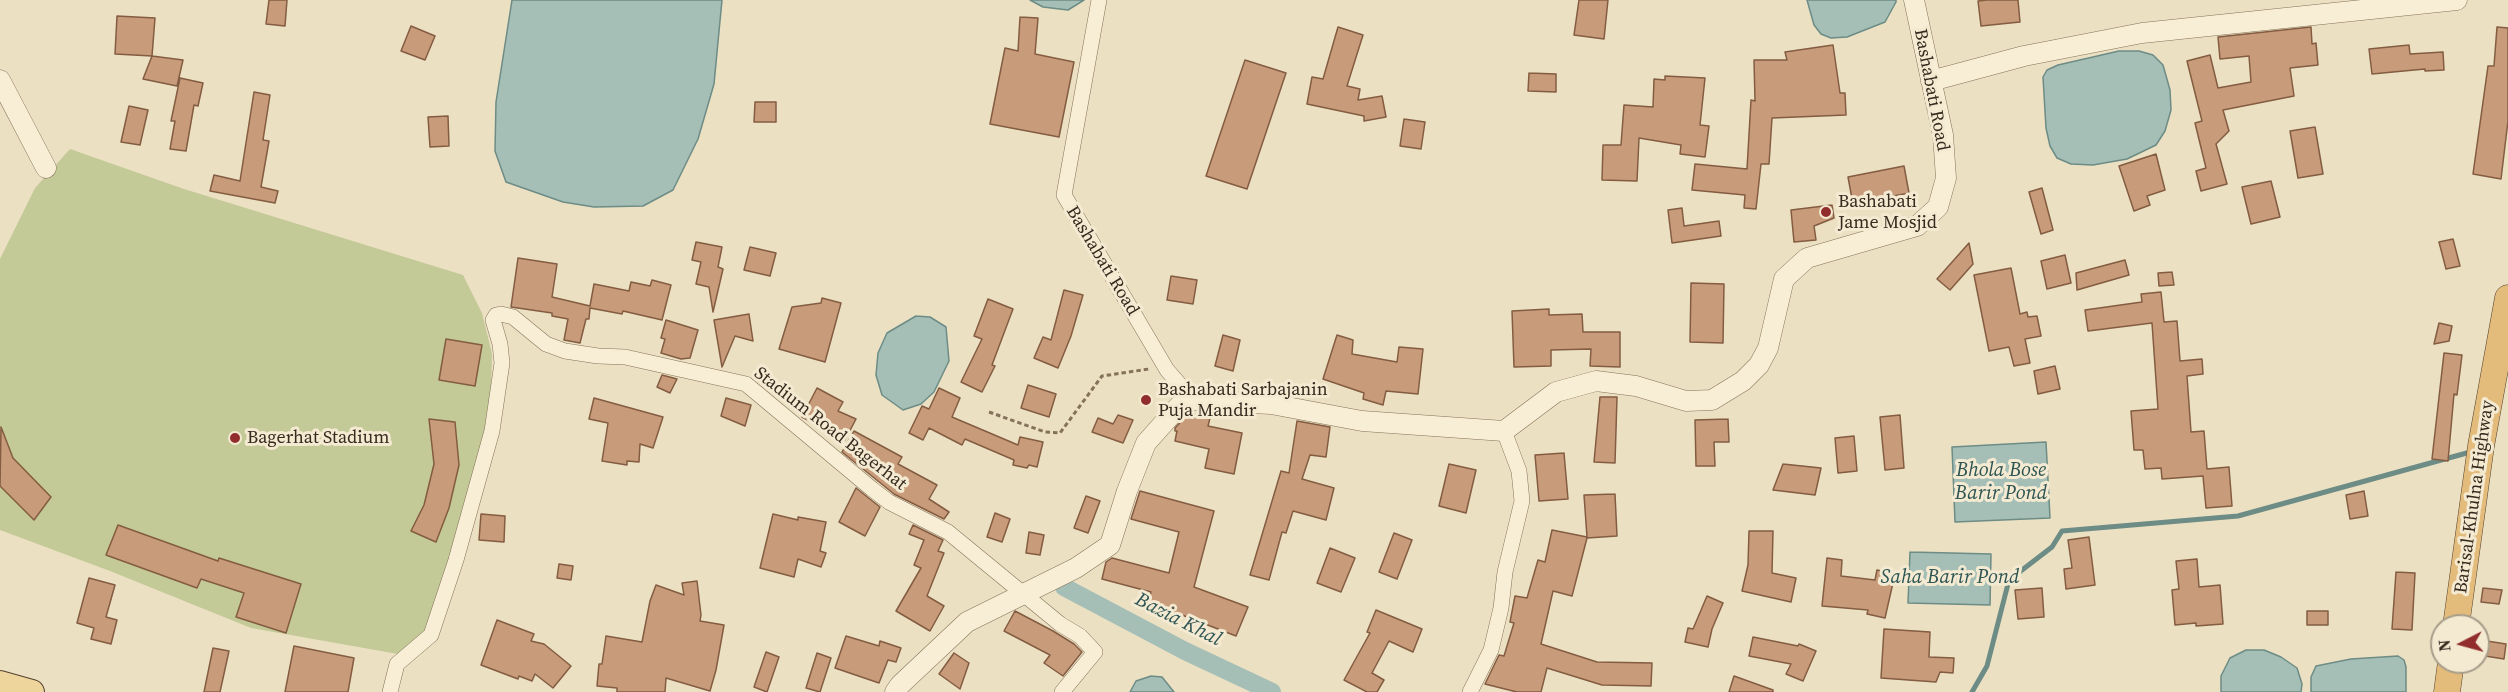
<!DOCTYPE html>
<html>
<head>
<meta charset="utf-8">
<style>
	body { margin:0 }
	#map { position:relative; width:2508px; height:692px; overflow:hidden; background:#ece0c3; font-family:"Source Serif 4",serif }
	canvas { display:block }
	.north { position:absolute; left:2430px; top:614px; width:60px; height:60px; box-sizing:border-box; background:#f4ead2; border:2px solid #a89d8a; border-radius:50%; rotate:264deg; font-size:16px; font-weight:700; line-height:24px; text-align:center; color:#362a1e }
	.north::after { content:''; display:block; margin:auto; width:21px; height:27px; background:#912e2d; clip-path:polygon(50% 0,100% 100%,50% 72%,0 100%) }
</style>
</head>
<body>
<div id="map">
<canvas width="2508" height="692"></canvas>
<div class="north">N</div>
</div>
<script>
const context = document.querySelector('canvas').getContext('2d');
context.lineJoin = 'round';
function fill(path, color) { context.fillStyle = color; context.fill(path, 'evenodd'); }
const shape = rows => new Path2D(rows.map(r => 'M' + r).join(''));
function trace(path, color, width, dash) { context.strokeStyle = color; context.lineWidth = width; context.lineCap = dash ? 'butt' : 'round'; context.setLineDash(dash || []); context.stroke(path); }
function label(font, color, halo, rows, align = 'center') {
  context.font = font + ' "Source Serif 4",serif'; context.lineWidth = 6; context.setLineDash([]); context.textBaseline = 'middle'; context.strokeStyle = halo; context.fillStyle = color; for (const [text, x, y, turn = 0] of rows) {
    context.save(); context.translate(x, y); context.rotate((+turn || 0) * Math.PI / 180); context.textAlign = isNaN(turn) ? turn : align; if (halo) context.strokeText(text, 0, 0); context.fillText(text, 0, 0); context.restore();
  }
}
const green = shape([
	[70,149,184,189,463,275,482,313,492,354,491,391,479,464,430,629,398,654,251,628,110,571,0,530,0,259,35,188]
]);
const water = shape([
	[512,0,722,0,714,84,698,139,673,190,643,206,594,207,563,202,506,182,495,151,496,102,512,0],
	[1030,0,1084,0,1068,10,1043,7,1030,0],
	[1807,0,1896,0,1896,2,1885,22,1847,37,1831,38,1821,34,1814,25,1807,0],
	[2119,51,2139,51,2153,55,2163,65,2170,90,2171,110,2165,131,2156,145,2127,159,2093,165,2071,164,2057,158,2050,146,2046,128,2043,77,2047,70,2058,65,2119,51],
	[916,316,930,317,946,327,949,361,934,392,921,404,903,410,882,395,876,375,878,353,887,333,916,316],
	[2046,442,2050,518,1955,522,1952,447,2046,442],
	[1910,552,1991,554,1990,605,1908,603,1910,552],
	[2246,650,2264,650,2281,657,2297,668,2302,684,2301,692,2221,692,2221,676,2230,658,2246,650],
	[2398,656,2404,660,2406,667,2406,692,2311,692,2311,677,2316,666,2351,659,2398,656],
	[1151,676,1162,677,1174,692,1130,692,1136,681,1151,676]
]);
const stream = shape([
	[1972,692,1987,666,2009,580,2052,547,2062,531,2238,516,2474,451]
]);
const canal = shape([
	[1064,587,1185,651,1272,692]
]);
const building = shape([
	[269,0,287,0,285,26,266,24,269,0],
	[1579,0,1608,0,1604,39,1574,35,1579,0],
	[1987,0,2018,0,2020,22,1981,26,1978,1,1987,0],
	[117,16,155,18,152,56,115,54,117,16],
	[1020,17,1038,18,1035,54,1074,62,1059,137,990,124,1005,48,1018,51,1020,17],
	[411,26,435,36,425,60,401,51,411,26],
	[1338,27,1363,35,1347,86,1360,89,1358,100,1382,96,1386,117,1364,121,1364,116,1307,104,1312,77,1323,79,1338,27],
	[2311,27,2312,44,2316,43,2318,65,2290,68,2294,96,2223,110,2229,131,2216,144,2227,184,2201,191,2196,171,2206,168,2195,123,2202,121,2187,61,2210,55,2218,88,2251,82,2249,56,2220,59,2218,37,2311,27],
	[2497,27,2508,28,2508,121,2501,179,2473,174,2488,66,2494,66,2497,27],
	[1833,45,1840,93,1845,93,1846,115,1772,118,1769,164,1761,164,1756,209,1744,208,1745,195,1692,190,1695,164,1747,169,1751,100,1755,101,1754,60,1787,60,1785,52,1833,45],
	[2409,45,2410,54,2443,52,2444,70,2425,71,2425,69,2372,74,2369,49,2409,45],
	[152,56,183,60,177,86,143,79,152,56],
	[1245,60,1286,73,1247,189,1206,176,1245,60],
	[1529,73,1556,74,1556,92,1528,91,1529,73],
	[1665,76,1705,78,1700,125,1709,126,1705,157,1680,154,1681,145,1639,138,1637,181,1602,180,1603,145,1621,145,1624,105,1653,107,1654,79,1665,80,1665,76],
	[180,78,203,83,198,106,194,105,186,151,170,149,175,121,171,121,180,78],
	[254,92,270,95,263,140,269,141,261,187,278,191,275,203,210,191,214,175,240,181,254,92],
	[755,102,776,102,776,122,754,122,755,102],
	[129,106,148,110,140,145,121,142,129,106],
	[448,116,449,146,430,147,428,117,448,116],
	[1404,119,1425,122,1421,149,1400,146,1404,119],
	[2315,127,2323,174,2298,178,2290,131,2315,127],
	[2156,154,2165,190,2147,196,2150,205,2134,211,2119,166,2156,154],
	[1904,166,1909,193,1853,204,1848,177,1904,166],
	[2271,181,2280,217,2251,224,2242,187,2271,181],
	[2042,188,2053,230,2041,234,2029,192,2042,188],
	[1832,205,1834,218,1814,226,1816,240,1794,242,1791,210,1832,205],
	[1682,208,1684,226,1719,221,1721,236,1672,243,1668,210,1682,208],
	[2453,239,2460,266,2446,269,2439,242,2453,239],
	[696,242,722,247,718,267,723,269,713,312,709,287,696,284,701,262,692,260,696,242],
	[1969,243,1973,264,1950,290,1937,279,1969,243],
	[750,247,776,253,770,276,744,270,750,247],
	[2065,255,2071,283,2047,289,2041,261,2065,255],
	[518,258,557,264,552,297,590,306,594,284,629,291,631,282,650,286,652,280,671,285,662,320,623,311,622,314,590,308,589,319,586,319,580,343,564,340,568,319,552,316,552,313,511,307,518,258],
	[2125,260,2129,275,2077,290,2076,273,2125,260],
	[2011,268,2020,314,2027,312,2028,317,2037,316,2041,336,2025,339,2030,363,2014,366,2009,347,1989,351,1974,275,2011,268],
	[2172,272,2174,285,2159,286,2158,273,2172,272],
	[1171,276,1197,280,1193,304,1167,300,1171,276],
	[1691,283,1724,284,1723,343,1690,342,1691,283],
	[1064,290,1083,295,1071,336,1058,368,1034,358,1043,337,1051,340,1064,290],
	[2161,292,2164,322,2177,321,2180,361,2202,359,2203,374,2187,376,2191,432,2204,431,2207,469,2229,467,2232,506,2206,508,2203,476,2162,479,2161,468,2145,469,2143,450,2134,450,2131,411,2158,409,2152,323,2088,331,2085,310,2142,302,2141,294,2161,292],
	[822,298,841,303,825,362,779,349,792,307,821,303,822,298],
	[988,299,1013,309,992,365,995,366,982,392,961,382,982,339,974,336,988,299],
	[1549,309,1549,315,1582,314,1583,332,1620,332,1620,367,1590,366,1591,349,1551,350,1551,366,1514,367,1512,311,1549,309],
	[749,314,753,341,735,336,722,367,714,320,749,314],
	[666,320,698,330,690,358,681,359,661,353,665,339,661,338,666,320],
	[2439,323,2452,326,2449,341,2434,344,2439,323],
	[1223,335,1240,340,1233,371,1215,366,1223,335],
	[1337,335,1353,340,1352,354,1397,362,1399,347,1423,349,1418,394,1386,391,1383,405,1363,399,1364,393,1323,379,1337,335],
	[446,339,482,345,475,386,439,380,446,339],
	[2444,353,2462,355,2457,395,2454,394,2448,461,2432,459,2444,353],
	[2055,366,2060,389,2038,394,2034,371,2055,366],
	[662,375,677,379,670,393,657,387,662,375],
	[1028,385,1056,394,1049,417,1021,408,1028,385],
	[817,388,843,402,838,411,856,419,845,440,802,417,817,388],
	[939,388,960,398,952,417,1018,445,1020,437,1043,442,1037,467,1029,465,1027,468,1013,465,1014,460,965,439,962,445,929,428,923,440,909,433,922,406,929,409,939,388],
	[1600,397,1617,397,1615,463,1594,462,1600,397],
	[594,398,663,417,653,448,640,444,639,462,627,461,627,465,602,461,608,423,589,419,594,398],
	[726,398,751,405,745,426,721,416,726,398],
	[1192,413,1210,418,1208,426,1242,433,1234,474,1205,468,1209,449,1175,441,1177,431,1175,431,1175,428,1186,416,1192,413],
	[1118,415,1133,420,1123,443,1092,432,1098,418,1113,424,1118,415],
	[1900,415,1904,468,1885,470,1880,417,1900,415],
	[429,419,455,422,459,465,449,508,436,542,411,531,424,505,434,464,429,419],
	[1728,419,1729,442,1714,442,1715,466,1696,466,1695,420,1728,419],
	[1297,421,1330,427,1326,457,1310,455,1302,479,1334,488,1326,520,1293,511,1286,533,1282,532,1269,580,1250,575,1281,471,1289,473,1297,421],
	[1,427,13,458,51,497,34,520,0,486,1,427],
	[854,431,902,457,898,464,937,485,929,499,949,512,944,519,894,494,842,452,854,431],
	[1854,436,1857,471,1838,473,1835,438,1854,436],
	[1564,453,1568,499,1539,501,1535,455,1564,453],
	[1449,464,1476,470,1466,513,1439,506,1449,464],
	[1783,464,1821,468,1815,495,1773,490,1783,464],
	[856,488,880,507,865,536,839,522,856,488],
	[1140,491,1214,511,1194,587,1248,607,1236,636,1164,608,1161,616,1145,611,1151,592,1102,579,1106,562,1112,558,1169,573,1179,532,1131,519,1140,491],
	[2364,491,2368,516,2350,519,2346,495,2364,491],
	[1615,494,1617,536,1587,538,1572,596,1553,591,1541,644,1597,662,1652,663,1651,686,1602,685,1547,668,1541,692,1517,692,1485,684,1499,655,1504,656,1514,623,1510,622,1515,596,1527,598,1538,560,1545,562,1552,530,1587,537,1584,495,1615,494],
	[1086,496,1100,501,1088,533,1074,528,1086,496],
	[995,513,1010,519,1002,542,987,537,995,513],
	[481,514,505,516,504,542,479,540,481,514],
	[773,514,798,520,798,517,826,522,820,551,826,553,821,567,798,559,794,577,760,568,773,514],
	[118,525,218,561,219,558,301,584,286,633,236,617,244,593,201,579,197,588,106,555,118,525],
	[913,525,943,540,938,551,944,553,927,596,944,606,930,631,896,611,921,568,914,565,924,540,909,534,913,525],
	[1749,531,1773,531,1772,573,1796,578,1791,602,1742,591,1748,565,1749,531],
	[1029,532,1044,535,1040,555,1026,553,1029,532],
	[1394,533,1412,540,1397,579,1379,572,1394,533],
	[2089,537,2095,585,2066,589,2064,569,2072,568,2068,540,2089,537],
	[1330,548,1355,558,1341,592,1317,583,1330,548],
	[1827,558,1842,560,1841,576,1875,580,1877,570,1895,574,1885,618,1867,614,1868,610,1822,606,1827,558],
	[2197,559,2199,587,2220,585,2223,624,2196,626,2196,623,2175,625,2172,590,2179,589,2176,561,2197,559],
	[559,564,573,566,571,580,557,578,559,564],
	[2396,572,2415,573,2412,630,2392,629,2396,572],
	[89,578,115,585,106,617,117,620,111,644,91,639,94,628,77,623,89,578],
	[697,581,701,615,700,621,724,625,716,670,710,691,666,678,665,692,617,692,617,688,597,686,599,664,602,664,606,636,642,642,650,601,656,585,684,595,682,583,697,581],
	[2042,588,2044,617,2018,619,2015,590,2042,588],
	[2483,588,2502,590,2499,604,2481,602,2483,588],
	[1707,596,1723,603,1712,629,1708,647,1685,642,1688,628,1693,629,1707,596],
	[1376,610,1422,629,1413,652,1389,641,1372,673,1384,680,1377,692,1367,692,1344,680,1370,633,1367,632,1376,610],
	[1015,611,1053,631,1074,644,1082,652,1063,676,1044,663,1050,655,1004,631,1015,611],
	[2307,611,2328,611,2328,625,2307,625,2307,611],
	[497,620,534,634,531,641,544,644,571,666,553,688,535,674,532,681,519,676,518,679,481,665,497,620],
	[1884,629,1930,632,1929,657,1954,658,1953,673,1940,672,1936,682,1881,678,1884,629],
	[846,636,879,646,880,641,901,648,896,662,888,660,879,683,835,668,846,636],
	[1753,637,1798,646,1799,644,1816,651,1803,681,1786,674,1791,664,1749,656,1753,637],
	[2487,641,2506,644,2504,659,2485,656,2487,641],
	[294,646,354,658,348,692,285,692,294,646],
	[213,648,229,651,220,692,204,692,213,648],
	[766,652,779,657,767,692,754,687,766,652],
	[817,653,831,658,820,692,806,688,817,653],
	[954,653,969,663,960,689,939,674,954,653],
	[1734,676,1773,690,1773,692,1729,692,1734,676]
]);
const path = shape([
	[989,412,1045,432,1060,433,1102,376,1149,369]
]);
const minor = shape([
	[1099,0,1064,195,1167,370,1193,400],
	[390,692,397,664,431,635,456,560,492,431,502,363,500,344,493,320,496,315,501,314,513,317,546,344,565,351,598,356,625,357,746,384,872,489,889,502,948,532,1060,624,1080,636,1095,652,1062,692],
	[1470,692,1491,650,1501,608,1505,572,1522,501,1519,471,1504,431]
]);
const tertiary = shape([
	[0,80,46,168],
	[1931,81,2024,56,2142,33,2457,0],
	[895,692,900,685,967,622,1076,568,1110,545,1127,491,1146,443,1179,406,1193,400,1271,404,1362,421,1504,431,1556,392,1596,381,1636,386,1686,401,1712,400,1743,381,1759,365,1768,348,1784,279,1807,258,1917,226,1938,207,1946,178,1943,135,1914,0]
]);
const primary = shape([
	[0,683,32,692]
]);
const trunk = shape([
	[2456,626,2481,446,2508,298],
	[2447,692,2451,662]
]);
const markers = [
	[1826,212,6,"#912e2d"],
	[1146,400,6,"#912e2d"],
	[235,438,6,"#912e2d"]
];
const streetNames = [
	["Bashabati Road",1931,90,79],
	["Bashabati Road",1102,261,59],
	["Stadium Road Bagerhat",830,429,38],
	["Barisal-Khulna Highway",2475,497,-82]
];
const poiNames = [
	["Bashabati",1838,202],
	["Jame Mosjid",1838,223],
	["Bashabati Sarbajanin",1158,390],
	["Puja Mandir",1158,411],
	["Bagerhat Stadium",247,438]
];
const waterNames = [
	["Bhola Bose",2001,471],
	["Barir Pond",2001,494],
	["Saha Barir Pond",1950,578],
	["Bazia Khal",1178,620,27]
];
fill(green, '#c3c997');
fill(water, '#a5bfb7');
trace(water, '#6c8c85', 1.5);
trace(stream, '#6c8c85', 5);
trace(canal, '#a5bfb7', 18);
fill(building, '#c89c7a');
trace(building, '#835c41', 1.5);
trace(minor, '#85725a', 16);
trace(tertiary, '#85725a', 21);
trace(primary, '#53402f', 26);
trace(trunk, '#53402f', 27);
trace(path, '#85725a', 3, [4.5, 3]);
trace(minor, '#f7eed5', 15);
trace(tertiary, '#f7eed5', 20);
trace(primary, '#eed59c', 24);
trace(trunk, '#e3bb7a', 26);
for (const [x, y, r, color] of markers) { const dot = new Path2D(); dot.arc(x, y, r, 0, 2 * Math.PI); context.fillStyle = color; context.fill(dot); trace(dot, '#f4ead2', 2); }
label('18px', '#362a1e', '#f4ead2', streetNames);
label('18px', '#362a1e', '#f4ead2', poiNames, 'left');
label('italic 20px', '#2e5553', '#f4ead2', waterNames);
</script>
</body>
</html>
